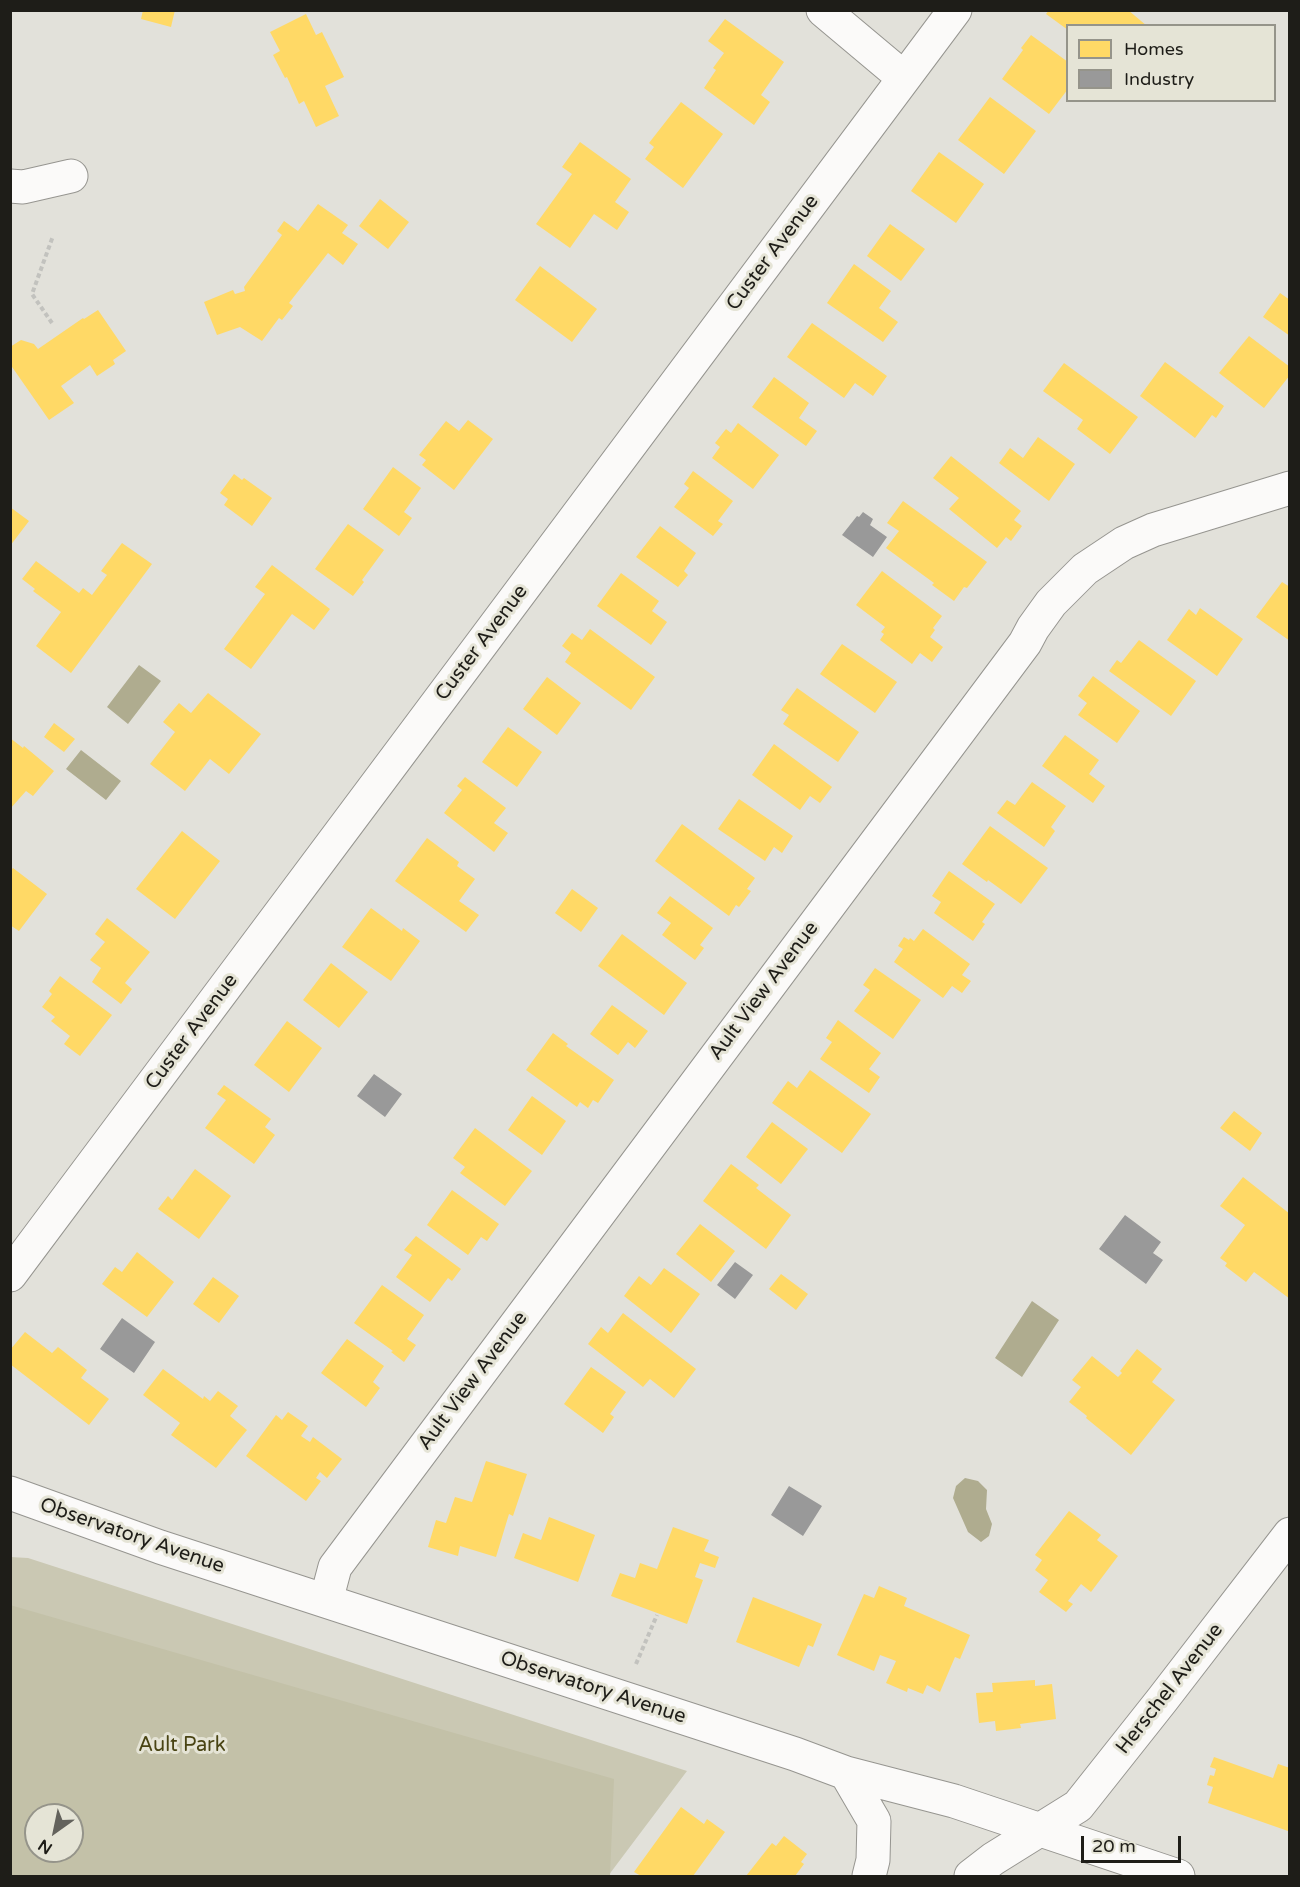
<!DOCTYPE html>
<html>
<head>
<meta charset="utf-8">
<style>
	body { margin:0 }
	#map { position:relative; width:1300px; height:1887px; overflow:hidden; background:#e2e1da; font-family:"Varela Round",sans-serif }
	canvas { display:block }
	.frame { position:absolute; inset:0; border:12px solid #1e1d18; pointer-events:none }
	.legend { position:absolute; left:1066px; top:24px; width:210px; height:78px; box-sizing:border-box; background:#e5e4d6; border:2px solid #95948a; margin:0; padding:8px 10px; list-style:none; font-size:18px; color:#1e1d18 }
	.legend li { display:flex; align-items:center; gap:12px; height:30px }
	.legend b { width:30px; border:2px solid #95948a }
	.north { position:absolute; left:24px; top:1803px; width:60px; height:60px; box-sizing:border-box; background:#e5e4d6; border:2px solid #95948a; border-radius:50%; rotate:213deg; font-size:16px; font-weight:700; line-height:24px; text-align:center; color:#1e1d18 }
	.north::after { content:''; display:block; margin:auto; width:21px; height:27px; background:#63625c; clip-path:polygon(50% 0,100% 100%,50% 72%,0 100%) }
	.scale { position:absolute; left:1081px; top:1836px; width:100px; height:27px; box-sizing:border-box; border:3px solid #1e1d18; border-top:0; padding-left:8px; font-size:18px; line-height:21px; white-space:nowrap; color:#1e1d18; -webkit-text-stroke:4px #e5e4d6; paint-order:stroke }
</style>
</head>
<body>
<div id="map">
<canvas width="1300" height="1887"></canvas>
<div class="frame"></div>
<ul class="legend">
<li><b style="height:16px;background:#ffd966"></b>Homes</li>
<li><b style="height:16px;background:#999"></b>Industry</li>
</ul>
<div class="north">N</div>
<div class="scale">20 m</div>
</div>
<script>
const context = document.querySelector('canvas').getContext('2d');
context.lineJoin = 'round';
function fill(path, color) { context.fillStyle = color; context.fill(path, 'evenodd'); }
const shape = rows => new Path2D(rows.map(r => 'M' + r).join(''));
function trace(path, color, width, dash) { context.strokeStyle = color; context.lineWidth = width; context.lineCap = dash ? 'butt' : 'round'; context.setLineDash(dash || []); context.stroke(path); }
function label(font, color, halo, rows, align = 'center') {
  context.font = font + ' "Varela Round",sans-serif'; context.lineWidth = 6; context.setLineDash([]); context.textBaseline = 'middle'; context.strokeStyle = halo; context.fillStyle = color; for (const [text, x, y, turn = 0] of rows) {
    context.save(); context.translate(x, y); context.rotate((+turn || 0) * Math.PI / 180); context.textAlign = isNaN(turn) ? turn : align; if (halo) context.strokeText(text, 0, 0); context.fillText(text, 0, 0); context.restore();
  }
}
const green = shape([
	[10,1557,28,1558,687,1771,608,1876,11,1876],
	[36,1815,72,1815,72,1851,36,1851]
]);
const forest = shape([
	[10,1605,614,1779,610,1876,11,1876],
	[36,1815,72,1815,72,1851,36,1851]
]);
const water = shape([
	[139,665,161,681,128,724,107,707],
	[81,750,121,781,106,800,66,769],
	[1032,1301,1059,1320,1022,1377,995,1358],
	[965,1478,978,1481,987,1490,986,1509,992,1524,989,1536,981,1542,968,1532,953,1498,956,1486]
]);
const homes = shape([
	[143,10,175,10,171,27,141,19],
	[1049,10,1128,10,1147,26,1068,26,1068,30,1046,14],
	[306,14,316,35,322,32,344,77,325,86,339,116,316,127,304,101,299,104,287,77,285,78,273,55,280,51,270,32],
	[725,19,784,62,761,95,770,102,754,125,704,88,716,70,713,68,724,53,708,41],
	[1031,35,1068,62,1068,89,1049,114,1002,79,1023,50,1021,48],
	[990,97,1036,131,1004,174,958,140],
	[681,102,723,134,683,188,645,159,654,147,649,143],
	[580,142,631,179,615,202,629,212,617,230,594,214,570,248,536,224,572,174,562,167],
	[939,152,984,184,956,223,911,191],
	[380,199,409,222,388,249,359,226],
	[318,204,348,225,342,233,358,244,343,265,328,253,289,303,293,306,282,320,279,318,262,341,240,327,217,335,204,302,233,290,235,294,245,291,244,287,282,235,277,231,284,221,298,231],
	[890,224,925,249,901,281,867,256],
	[854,264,891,291,879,308,898,322,883,342,827,303],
	[540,266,597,309,572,342,515,300],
	[1280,293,1290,300,1290,336,1263,317],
	[98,310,126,351,113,360,115,364,97,376,90,365,61,386,74,403,49,420,10,364,10,347,21,340,34,344,38,349,83,318,84,319],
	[812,323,887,376,873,396,855,383,844,398,787,357],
	[1249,336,1290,367,1290,375,1264,408,1219,373],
	[1165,362,1224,406,1216,418,1212,415,1195,438,1140,396],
	[1064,363,1138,417,1110,454,1077,429,1083,420,1043,391],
	[774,377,809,403,799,418,817,431,806,446,752,407],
	[468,420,493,439,454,490,422,465,426,460,419,455,446,421,459,431],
	[738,423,779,455,753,489,712,458,720,447,715,443,726,429,731,433],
	[1038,437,1075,464,1049,501,999,463,1010,448,1023,458],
	[951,456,1021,511,1014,520,1022,526,1011,541,1006,537,997,548,949,509,959,498,933,478],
	[393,467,421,488,404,512,412,518,399,536,363,509],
	[693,471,733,501,718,521,723,524,713,536,674,507,689,488,684,484],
	[234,474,242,480,244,478,272,498,252,526,224,505,228,499,220,493],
	[903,501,987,562,967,588,964,587,954,601,932,585,934,583,886,548,899,531,887,523],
	[10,507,29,521,10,546],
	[348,524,384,550,362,580,364,582,353,596,315,569],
	[660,526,696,553,684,571,688,575,678,587,636,557],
	[122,543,152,564,71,673,36,646,61,612,33,591,35,589,22,579,36,561,79,593,83,588,92,595,107,575,101,571],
	[272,565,330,609,314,630,292,614,251,669,224,649,265,594,255,587],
	[882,571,942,616,933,628,935,630,930,637,943,647,932,662,920,653,912,664,880,640,884,634,881,632,885,627,856,605],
	[621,573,659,601,652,611,667,622,651,645,597,606],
	[1282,582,1290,587,1290,641,1256,617],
	[1200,608,1243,639,1217,676,1167,640,1189,609,1196,615],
	[590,629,655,677,631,710,565,662,571,653,562,646,572,633,582,640],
	[1139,640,1196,681,1171,716,1109,671,1117,660,1121,663],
	[842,644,897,682,875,713,820,674],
	[1093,676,1140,711,1117,743,1078,715,1087,703,1078,696],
	[547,677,581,703,557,735,523,709],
	[797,688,859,732,838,762,783,724,789,715,781,710],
	[208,693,261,734,229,774,210,759,185,791,150,764,175,732,163,722,179,703,191,713],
	[54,723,75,739,64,752,44,737],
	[508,727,542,752,517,787,482,762],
	[1065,735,1099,760,1089,774,1105,786,1093,803,1042,766],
	[10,738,23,748,24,746,54,771,33,796,26,791,10,809],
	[774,744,832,787,820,803,810,796,800,810,752,775],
	[465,777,506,808,494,823,508,833,494,852,444,813,462,790,457,786],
	[1032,782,1066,806,1051,827,1055,831,1044,847,997,813,1007,800,1015,805],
	[739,799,793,836,782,853,774,847,765,861,718,829],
	[682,824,755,878,747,889,751,891,739,907,736,905,729,916,655,861],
	[990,826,1048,868,1021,904,988,880,987,882,962,864],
	[182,831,220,861,175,919,136,889],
	[427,838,459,862,457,866,475,879,459,901,479,915,466,932,395,881],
	[13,868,47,894,19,931,10,925,10,871],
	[949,871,995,904,982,922,985,924,973,941,934,913,941,902,932,896],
	[572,889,598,908,581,932,555,913],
	[670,896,713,928,700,945,704,948,695,960,662,935,671,923,657,913],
	[371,908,402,931,403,928,420,941,391,981,342,947],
	[107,918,150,952,125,983,132,989,121,1004,92,982,101,968,90,960,105,942,95,934],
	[923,929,970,964,962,975,971,981,962,993,952,986,943,998,894,962,903,949,898,946,904,937,909,940,910,938,914,941],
	[622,934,687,983,664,1015,598,966],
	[331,963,368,992,339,1028,303,1000],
	[875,968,921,1000,893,1039,854,1011,870,990,863,985],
	[60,976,112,1015,80,1056,64,1044,70,1036,51,1021,55,1017,42,1007,52,994,49,991],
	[612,1005,648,1031,635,1048,628,1042,618,1055,590,1034],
	[838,1020,881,1053,869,1069,880,1077,869,1093,820,1059,832,1042,826,1038],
	[287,1021,322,1048,289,1092,254,1065],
	[553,1033,568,1044,566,1046,614,1080,598,1103,593,1100,588,1108,580,1102,577,1107,526,1070],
	[810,1070,871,1114,842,1153,772,1103,788,1081,797,1088],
	[224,1085,271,1119,265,1127,275,1135,254,1164,205,1128,226,1100,217,1094],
	[532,1096,566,1121,542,1155,508,1130],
	[1234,1111,1262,1133,1250,1151,1220,1128],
	[772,1122,808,1149,781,1184,746,1157],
	[475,1128,532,1171,505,1206,460,1173,465,1167,453,1158],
	[731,1164,759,1185,756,1188,791,1215,766,1249,703,1201],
	[195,1169,231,1196,199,1239,158,1209,168,1196,172,1200],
	[1243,1177,1290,1214,1290,1299,1254,1272,1246,1282,1225,1266,1227,1263,1220,1258,1245,1225,1220,1206],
	[452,1190,499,1224,487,1241,481,1237,468,1255,427,1225],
	[700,1224,735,1251,711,1282,676,1254],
	[416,1236,461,1269,452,1281,448,1278,430,1302,396,1277,412,1255,404,1250],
	[137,1252,174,1282,147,1317,102,1284,115,1267,122,1272],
	[664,1268,700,1294,671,1333,624,1296,639,1276,651,1285],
	[781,1274,808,1294,796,1310,769,1289],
	[213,1277,239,1296,219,1323,193,1304],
	[382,1285,424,1315,407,1339,416,1345,404,1362,391,1352,393,1351,354,1323],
	[623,1313,696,1369,674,1398,650,1379,643,1387,588,1344,601,1327,608,1333],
	[25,1332,52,1353,58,1347,87,1370,81,1378,109,1399,89,1425,10,1364,10,1350],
	[347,1339,384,1366,373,1382,380,1388,366,1407,321,1373],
	[1137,1349,1162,1369,1152,1382,1175,1400,1131,1455,1086,1418,1087,1416,1069,1402,1081,1387,1072,1380,1092,1356,1118,1377,1122,1373,1120,1371],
	[591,1367,626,1392,610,1414,614,1417,603,1433,564,1404],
	[163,1369,203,1399,204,1396,210,1401,218,1391,238,1406,230,1416,247,1430,216,1468,171,1435,180,1423,143,1395],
	[288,1412,308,1426,301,1436,310,1442,313,1437,342,1459,327,1478,320,1472,316,1478,321,1481,306,1501,246,1456,276,1415,282,1420],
	[486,1461,527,1474,513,1516,509,1514,496,1557,460,1546,458,1556,428,1547,436,1520,446,1523,455,1497,472,1502],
	[1069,1511,1101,1535,1097,1540,1118,1556,1091,1592,1081,1584,1068,1601,1073,1604,1066,1612,1039,1592,1048,1580,1035,1570,1042,1560,1035,1555],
	[549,1517,595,1535,578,1582,514,1558,523,1533,541,1540],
	[673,1527,709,1540,704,1551,719,1557,715,1568,700,1563,695,1577,703,1580,687,1624,611,1596,620,1573,635,1578,640,1563,657,1569],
	[879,1586,907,1598,904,1606,970,1635,960,1659,955,1657,940,1692,927,1685,923,1694,908,1688,907,1692,886,1683,896,1661,880,1655,874,1671,837,1655,864,1594,874,1598],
	[753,1597,822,1624,813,1647,808,1645,799,1667,736,1642],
	[1035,1680,1035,1686,1052,1684,1056,1719,1020,1724,1021,1728,996,1731,995,1721,979,1723,976,1693,993,1692,992,1683],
	[1214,1757,1273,1778,1278,1764,1290,1768,1288,1831,1208,1803,1213,1787,1207,1785,1210,1775,1214,1776,1216,1769,1210,1767],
	[681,1807,704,1824,707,1819,725,1832,693,1876,641,1876,634,1872],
	[784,1836,807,1854,801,1862,804,1864,795,1876,746,1876,772,1843,776,1846]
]);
const industry = shape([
	[863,512,873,519,870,525,887,537,873,557,842,535,857,516,859,517],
	[374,1074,402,1094,385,1117,357,1096],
	[1125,1215,1161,1242,1153,1253,1163,1260,1146,1284,1099,1249],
	[735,1262,753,1275,735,1299,717,1285],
	[122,1318,155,1342,134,1373,100,1349],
	[789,1486,822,1506,803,1536,771,1515]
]);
const path = shape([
	[52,323,32,294,53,236],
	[636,1664,657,1615]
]);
const minor = shape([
	[823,10,904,78],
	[10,186,23,187,71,176],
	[10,1275,955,10],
	[10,1493,160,1547,795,1754,846,1773,954,1801,1178,1876],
	[326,1601,335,1567,1025,643,1033,628,1051,603,1085,569,1124,543,1153,530,1290,488],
	[846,1773,874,1821,873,1860,869,1876],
	[971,1876,993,1859,1078,1806,1162,1700,1290,1534]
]);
const streetNames = [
	["Custer Avenue",773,253,-53],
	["Custer Avenue",482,643,-53],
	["Ault View Avenue",764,991,-53],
	["Custer Avenue",192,1032,-53],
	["Ault View Avenue",473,1381,-53],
	["Observatory Avenue",132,1536,19],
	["Observatory Avenue",593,1688,18],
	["Herschel Avenue",1170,1689,-52]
];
const parkNames = [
	["Ault Park",182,1746]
];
fill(green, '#cac8b3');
fill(forest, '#c3c1a8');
fill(water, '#afac8f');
fill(homes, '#ffd966');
fill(industry, '#999');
trace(minor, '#969590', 35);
trace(path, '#c2c2be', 4, [4.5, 3]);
trace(minor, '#fbfaf9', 33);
label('20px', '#1e1d18', '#e5e4d6', streetNames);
label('20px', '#494414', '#e5e4d6', parkNames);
</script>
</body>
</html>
